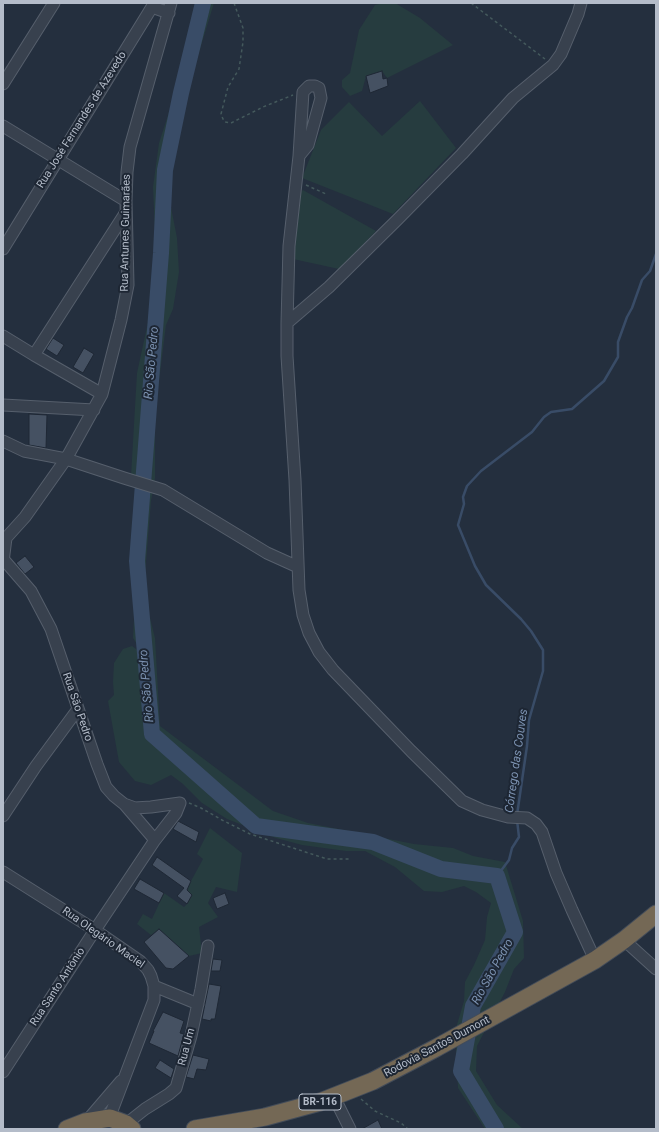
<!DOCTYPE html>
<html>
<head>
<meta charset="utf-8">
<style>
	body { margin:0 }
	#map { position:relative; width:659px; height:1132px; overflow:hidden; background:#242f3e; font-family:Roboto,sans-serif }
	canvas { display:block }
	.frame { position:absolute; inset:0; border:4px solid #b4bcc9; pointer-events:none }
</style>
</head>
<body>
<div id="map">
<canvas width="659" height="1132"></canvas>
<div class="frame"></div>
</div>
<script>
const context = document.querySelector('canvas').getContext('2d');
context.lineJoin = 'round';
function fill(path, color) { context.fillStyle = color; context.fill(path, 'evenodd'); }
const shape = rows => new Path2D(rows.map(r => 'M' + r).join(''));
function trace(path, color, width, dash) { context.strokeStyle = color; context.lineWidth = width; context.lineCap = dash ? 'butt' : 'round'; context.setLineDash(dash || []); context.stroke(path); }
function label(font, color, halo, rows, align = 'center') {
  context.font = font + ' Roboto,sans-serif'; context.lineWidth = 4; context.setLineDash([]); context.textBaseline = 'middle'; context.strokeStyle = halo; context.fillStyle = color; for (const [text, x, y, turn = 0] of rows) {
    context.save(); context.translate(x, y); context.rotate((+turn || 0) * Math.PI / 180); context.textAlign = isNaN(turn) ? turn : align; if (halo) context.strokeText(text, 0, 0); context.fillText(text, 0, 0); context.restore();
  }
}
const green = shape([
	[197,3,214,3,189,85,179,138,169,161,171,207,177,238,179,272,173,309,166,325,155,413,155,478,151,501,145,574,147,606,155,638,160,726,273,811,308,823,414,844,453,848,473,856,505,862,523,921,524,958,514,969,505,992,477,1046,476,1071,497,1105,523,1129,485,1129,458,1088,456,1054,456,1028,464,1001,465,982,474,965,485,940,487,917,491,903,476,892,464,886,442,892,424,891,395,867,365,851,346,851,302,845,276,838,227,819,202,803,183,784,171,775,151,785,135,781,119,762,108,701,114,695,113,682,114,663,123,649,132,646,144,655,133,638,137,561,143,478,131,476,137,373,155,290,155,232,153,187,159,143,170,109],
	[382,3,395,3,420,18,453,45,387,78,382,71,366,76,362,91,350,96,342,87,342,80,350,73,359,30,375,5],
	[420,101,456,148,393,214,302,178,321,130,349,102,382,136],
	[303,190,376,231,339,269,293,259,298,194],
	[210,828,242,853,237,892,216,887,208,903,218,917,199,927,202,953,189,956,159,929,151,935,137,924,143,914,152,919,164,893,184,907,187,904,192,895,187,890,191,881,203,859,197,854]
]);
const stream = shape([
	[517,815,527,746,529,720,543,671,543,650,531,631,521,619,486,585,475,566,458,525,464,504,463,497,467,486,481,471,532,432,544,417,551,412,572,409,604,381,618,357,618,342,627,317,632,308,642,280,650,271,656,254],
	[497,876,509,860,512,848,519,837,517,820]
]);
const river = shape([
	[203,3,181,93,165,170,161,253,137,561,152,734,256,826,373,842,441,869,497,876,515,932,473,1006,461,1071,496,1129]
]);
const building = shape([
	[382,71,383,79,387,78,388,86,370,93,366,76,382,71],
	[53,338,64,345,57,356,46,349,53,338],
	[84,348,94,354,83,373,73,367,84,348],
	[29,414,47,415,46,448,29,445,29,414],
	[25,556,34,567,25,574,16,563,25,556],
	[178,821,199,832,196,842,173,829,178,821],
	[157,857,191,881,187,890,192,895,187,904,177,896,184,888,152,865,157,857],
	[140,879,164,893,159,903,134,889,140,879],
	[225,893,229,904,217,909,213,898,225,893],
	[159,929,189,956,173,969,166,968,144,942,159,929],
	[213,959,222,960,220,971,211,971,213,959],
	[209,984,221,986,215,1019,211,1019,211,1021,202,1019,209,984],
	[163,1012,184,1021,180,1033,184,1034,178,1056,149,1043,154,1031,153,1031,163,1012],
	[193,1055,209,1059,206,1070,197,1069,194,1079,186,1077,193,1055],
	[160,1060,174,1069,171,1078,155,1068,160,1060],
	[378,1120,382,1129,362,1129,378,1120]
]);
const path = shape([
	[234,3,243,28,243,42,239,69,228,87,221,114,223,119,225,122,231,123,263,107,293,95],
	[471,3,545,59],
	[306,185,326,194],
	[189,803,201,808,222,820,250,834,327,859,349,859],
	[361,1099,375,1111,401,1123,408,1129]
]);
const minor = shape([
	[581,3,578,14,561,54,553,65,513,98,462,154,398,219,329,287,287,323,287,356,295,480,299,590,303,615,309,633,319,652,333,670,411,751,462,801,482,810,508,817,527,818,536,824,542,832,556,873,572,910,595,960],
	[3,84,54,3],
	[3,126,126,201],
	[3,249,152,7,169,13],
	[287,323,289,246,299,156,303,92,309,86,315,86,319,88,321,98,308,145,299,156],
	[3,336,34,355,102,394],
	[34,355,126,212],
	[3,405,94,410],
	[3,441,24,451,66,459,124,478,163,490,267,553,298,567],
	[3,562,6,538,25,517,66,459,102,394,121,320,128,285,126,201,127,172,130,147,171,3],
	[125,805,155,840],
	[3,816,36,766,78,709],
	[3,872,95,930,140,961,148,970,151,976,154,986,154,1000,105,1129],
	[624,940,656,969],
	[154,986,198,1004],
	[3,1072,95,930,155,840,176,813,180,803,151,807,135,808,124,804,114,796,106,787,97,764,51,629,31,591,4,560],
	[334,1097,350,1129],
	[85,1123,121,1081],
	[126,1124,145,1109,169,1094,176,1088,191,1036,201,989,208,946]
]);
const highway = shape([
	[67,1129,85,1122,110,1118,126,1124,132,1129],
	[195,1129,265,1117,320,1102,373,1081,436,1048,595,960,624,940,656,914]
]);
const shields = [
	[320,1102,42]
];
const shieldNames = [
	["BR-116",320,1102]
];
const streetNames = [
	["Rua José Fernandes de Azevedo",82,120,-58],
	["Rua Antunes Guimarães",126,233,-89],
	["Rua São Pedro",77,707,71],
	["Rua Olegário Maciel",103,938,35],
	["Rua Santo Antônio",58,987,-57],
	["Rua Um",187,1047,-75],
	["Rodovia Santos Dumont",437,1047,-28]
];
const waterNames = [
	["Rio São Pedro",152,363,-85],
	["Rio São Pedro",147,686,-95],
	["Córrego das Couves",517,761,-82],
	["Rio São Pedro",493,972,-61]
];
fill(green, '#263c3f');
trace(stream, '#394c67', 2.5);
trace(river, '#394c67', 16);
fill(building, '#455162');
trace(building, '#1f2835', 1);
trace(minor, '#565f6c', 13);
trace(highway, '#434c59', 19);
trace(path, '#44595c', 1.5, [3, 3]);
trace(minor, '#38414e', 11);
trace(highway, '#746855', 17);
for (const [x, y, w] of shields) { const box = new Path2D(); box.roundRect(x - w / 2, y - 8, w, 16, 3); context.fillStyle = '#1d2633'; context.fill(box); trace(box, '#b4bcc9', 1); }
label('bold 10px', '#b4bcc9', null, shieldNames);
label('11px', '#b4bcc9', '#1d2633', streetNames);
label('italic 12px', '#7c92b1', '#1d2633', waterNames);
</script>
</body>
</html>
